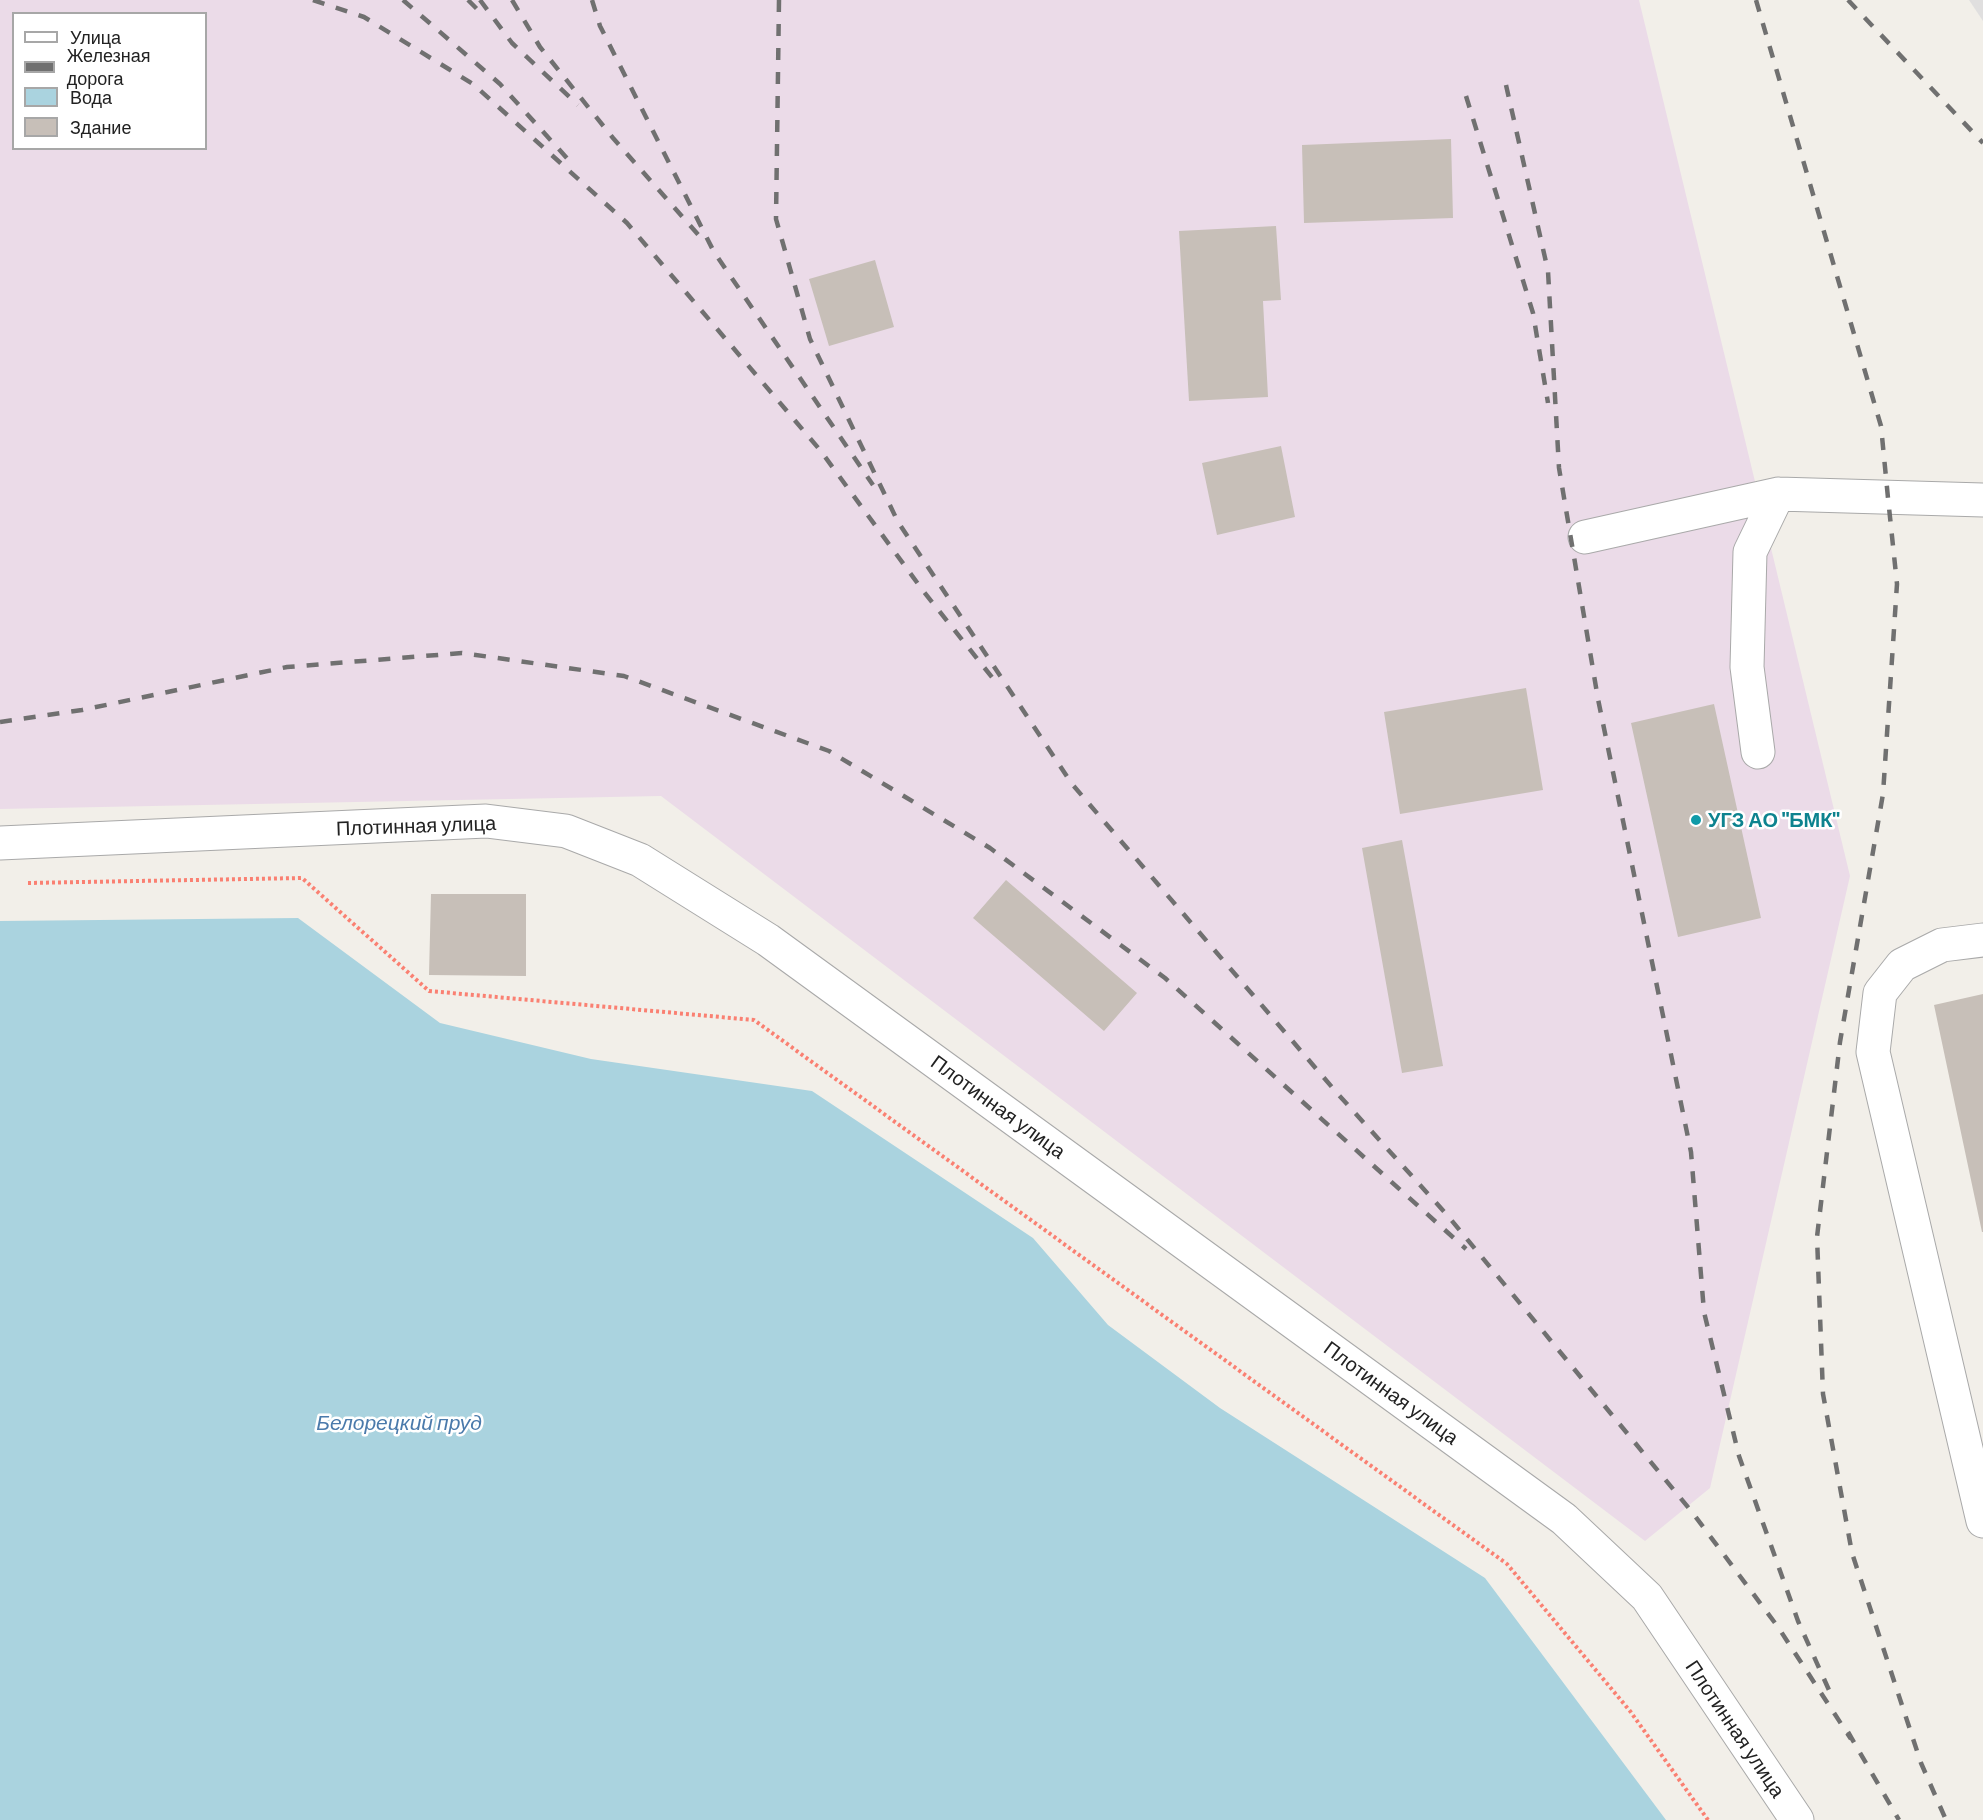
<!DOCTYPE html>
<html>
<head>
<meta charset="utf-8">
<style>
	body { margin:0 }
	#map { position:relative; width:1983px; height:1820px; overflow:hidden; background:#f2efe9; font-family:Barlow,sans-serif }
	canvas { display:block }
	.legend { position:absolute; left:12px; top:12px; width:195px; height:138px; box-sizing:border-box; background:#fff; border:2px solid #a7a7a7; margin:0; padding:8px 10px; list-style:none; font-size:18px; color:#222 }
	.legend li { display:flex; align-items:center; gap:12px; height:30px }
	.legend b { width:30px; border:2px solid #a7a7a7 }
</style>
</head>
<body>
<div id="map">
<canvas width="1983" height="1820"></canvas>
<ul class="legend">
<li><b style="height:8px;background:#fff"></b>Улица</li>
<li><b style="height:8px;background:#707070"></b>Железная дорога</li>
<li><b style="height:16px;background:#aad3df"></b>Вода</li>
<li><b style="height:16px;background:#c7bfb8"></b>Здание</li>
</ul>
</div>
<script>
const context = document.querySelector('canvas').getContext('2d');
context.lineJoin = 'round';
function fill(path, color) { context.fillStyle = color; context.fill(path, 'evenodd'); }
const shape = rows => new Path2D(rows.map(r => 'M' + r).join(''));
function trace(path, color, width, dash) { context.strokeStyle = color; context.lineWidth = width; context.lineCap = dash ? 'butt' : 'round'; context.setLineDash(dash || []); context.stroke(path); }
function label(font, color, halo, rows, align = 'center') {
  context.font = font + ' Barlow,sans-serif'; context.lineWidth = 5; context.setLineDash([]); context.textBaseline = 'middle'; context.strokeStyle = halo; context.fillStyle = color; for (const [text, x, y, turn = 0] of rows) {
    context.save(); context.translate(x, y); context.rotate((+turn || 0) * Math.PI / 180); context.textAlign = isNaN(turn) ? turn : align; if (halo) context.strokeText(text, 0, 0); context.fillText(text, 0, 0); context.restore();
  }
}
const residential = shape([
	[1969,0,1983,0,1983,21]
]);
const industrial = shape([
	[0,0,1639,0,1850,876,1710,1488,1645,1541,661,796,0,809],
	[14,14,206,14,206,148,14,148]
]);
const water = shape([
	[298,918,440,1023,591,1059,812,1091,1033,1238,1108,1325,1220,1408,1485,1578,1666,1820,0,1820,0,921]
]);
const building = shape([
	[1451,139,1453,218,1304,223,1302,145],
	[1276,226,1281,300,1263,301,1268,397,1189,401,1179,231],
	[875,260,894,327,829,346,809,279],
	[1281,446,1295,517,1217,535,1202,463],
	[1526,688,1543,790,1400,814,1384,712],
	[1714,704,1761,918,1678,937,1631,723],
	[1402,840,1443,1066,1402,1073,1362,848],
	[1006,880,1137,993,1104,1031,973,918],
	[431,894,526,894,526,976,429,975],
	[1983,994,1983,1232,1982,1232,1934,1005]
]);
const path = shape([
	[28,883,302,878,429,991,754,1020,1507,1564,1630,1711,1708,1820]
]);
const minor = shape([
	[1585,537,1778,494,1983,500],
	[1758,752,1747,667,1750,552,1778,494],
	[0,843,486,821,566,831,640,860,768,940,1564,1519,1647,1597,1797,1820],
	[1983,940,1942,945,1902,965,1880,993,1873,1052,1983,1521]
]);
const rail = shape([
	[313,0,364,17,473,84,627,223,820,450,924,592,995,681],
	[403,0,500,84,574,166],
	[468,0,484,16],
	[480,0,512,43,578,105],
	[512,0,540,47,613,138,702,239],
	[592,0,600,26,714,252,873,485],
	[779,0,776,219,810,339,898,522,1072,784,1337,1093,1448,1216,1692,1512,1778,1627,1851,1739],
	[1756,0,1881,426,1888,498,1897,584,1883,794,1840,1042,1817,1237,1823,1394,1852,1553,1921,1763,1946,1820],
	[1848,0,1983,143],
	[1506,85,1548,271,1559,468,1598,699,1691,1152,1704,1312,1739,1456,1798,1621,1833,1699],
	[1466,96,1533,313,1548,403],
	[0,722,82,710,287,667,462,653,624,676,829,751,990,848,1165,978,1466,1249],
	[1848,1732,1899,1820]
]);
const markers = [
	[1696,820,6,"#0f9aa8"]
];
const cultureNames = [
	["УГЗ АО \"БМК\"",1708,820]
];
const streetNames = [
	["Плотинная улица",416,826,-2],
	["Плотинная улица",998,1107,36],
	["Плотинная улица",1391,1393,36],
	["Плотинная улица",1735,1729,56]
];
const waterNames = [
	["Белорецкий пруд",399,1423]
];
fill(residential, '#e0dfdf');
fill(industrial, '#ebdbe8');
fill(water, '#aad3df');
fill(building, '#c7bfb8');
trace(minor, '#a9a9a9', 35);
trace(path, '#fa8072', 4, [3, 3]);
trace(minor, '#fff', 33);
trace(rail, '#707070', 4.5, [12, 12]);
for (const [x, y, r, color] of markers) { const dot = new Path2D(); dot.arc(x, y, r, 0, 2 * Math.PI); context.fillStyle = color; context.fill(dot); trace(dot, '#fff', 2); }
label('bold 20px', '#0d838f', '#fff', cultureNames, 'left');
label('20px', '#222', '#fff', streetNames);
label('italic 21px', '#4a7aab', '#fff', waterNames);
</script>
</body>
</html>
